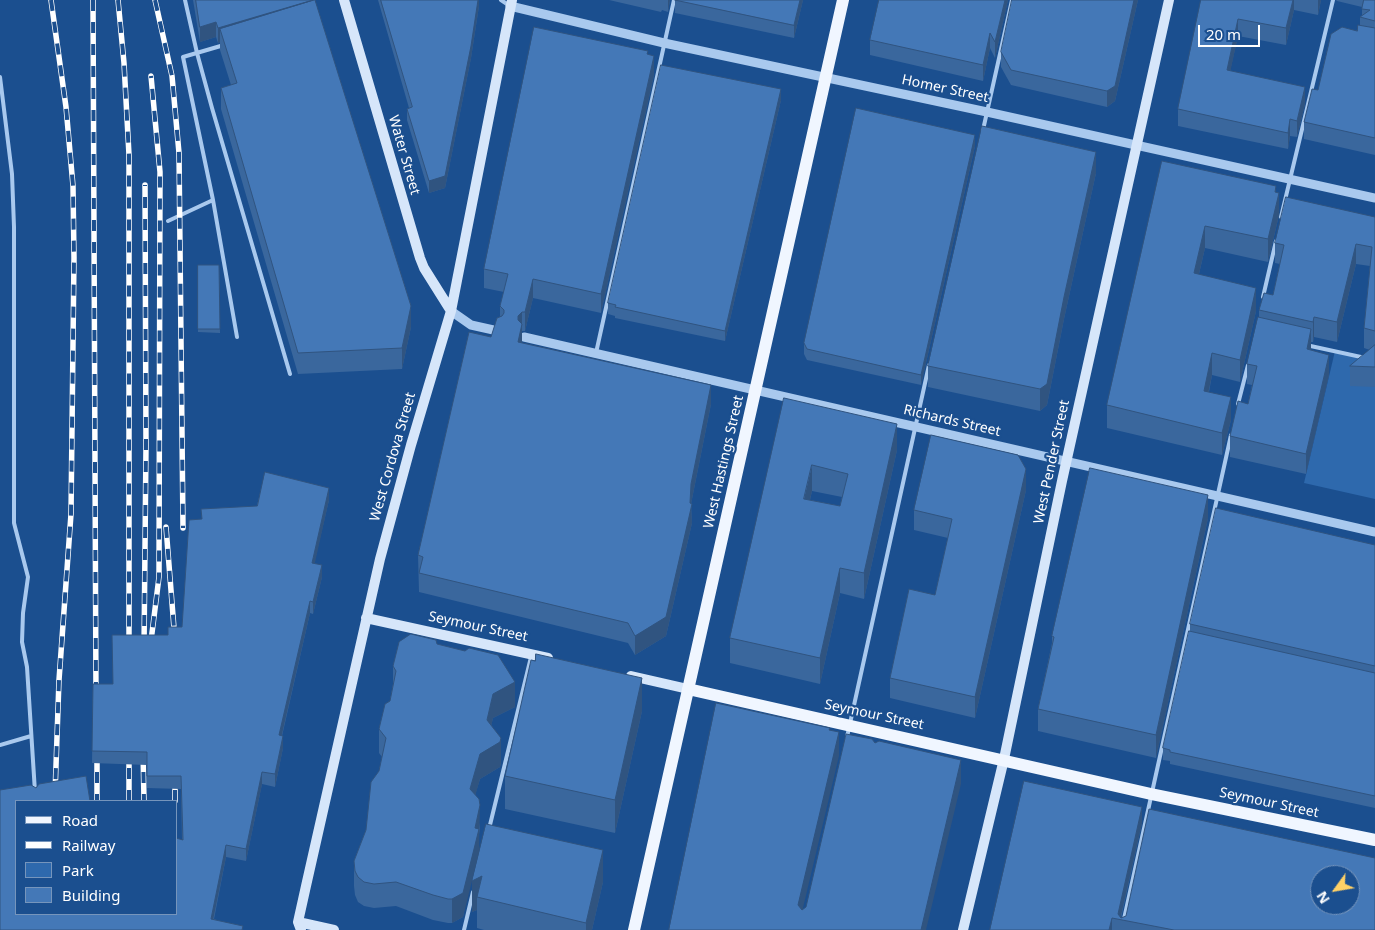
<!DOCTYPE html>
<html>
<head>
<meta charset="utf-8">
<style>
  body { margin:0 }
  #map { position:relative; width:1375px; height:930px; overflow:hidden; background:#1b4f8f; font-family:"Noto Sans",sans-serif }
  canvas { display:block }
  .legend { position:absolute; left:15px; top:800px; width:162px; height:115px; box-sizing:border-box; background:#1b4f8f; border:1px solid #7695bc; margin:0; padding:6px 9px; list-style:none; font-size:15px; color:#fff }
  .legend li { display:flex; align-items:center; gap:10px; height:25px }
  .legend b { width:25px; border:1px solid #7695bc }
  .north { position:absolute; left:1310px; top:865px; width:50px; height:50px; box-sizing:border-box; background:#1b4f8f; border:1px solid #7695bc; border-radius:50%; rotate:238deg; font-size:14px; font-weight:700; line-height:20px; text-align:center; color:#fff }
  .north::after { content:''; display:block; margin:auto; width:18px; height:22px; background:#ffd166; clip-path:polygon(50% 0,100% 100%,50% 72%,0 100%) }
  .scale { position:absolute; left:1198px; top:25px; width:62px; height:22px; box-sizing:border-box; border:2px solid #fff; border-top:0; padding-left:6px; font-size:15px; line-height:18px; white-space:nowrap; color:#fff; -webkit-text-stroke:4px #1b4f8f; paint-order:stroke }
</style>
</head>
<body>
<div id="map">
<canvas width="1375" height="930"></canvas>
<ul class="legend">
<li><b style="height:6px;background:#f0f6ff"></b>Road</li>
<li><b style="height:6px;background:#fff"></b>Railway</li>
<li><b style="height:14px;background:#2e69ad"></b>Park</li>
<li><b style="height:14px;background:#4478b7"></b>Building</li>
</ul>
<div class="north">N</div>
<div class="scale">20 m</div>
</div>
<script>
const c = document.querySelector('canvas').getContext('2d');
c.lineJoin = 'round';
function fill(path, color) {
  c.fillStyle = color;
  c.fill(path, 'evenodd');
}
function strokePath(path, color, width, dash) {
  c.strokeStyle = color;
  c.lineWidth = width;
  c.lineCap = dash ? 'butt' : 'round';
  c.setLineDash(dash || []);
  c.stroke(path);
}
function label(font, color, halo, rows, align = 'center') {
  c.font = font + ' "Noto Sans",sans-serif';
  c.lineWidth = 4.5;
  c.setLineDash([]);
  c.textBaseline = 'middle';
  c.strokeStyle = halo;
  c.fillStyle = color;
  for (const [text, x, y, turn = 0] of rows) {
    c.save();
    c.translate(x, y);
    c.rotate((+turn || 0) * Math.PI / 180);
    c.textAlign = isNaN(turn) ? turn : align;
    if (halo) c.strokeText(text, 0, 0);
    c.fillText(text, 0, 0);
    c.restore();
  }
}
fill(new Path2D(`
  M1335 351 1375 360V499L1304 483Z`), '#2e69ad');
strokePath(new Path2D(`
  M185 0 197 53 212 108 290 374
  M501 0 510 6
  M224 45 183 57 213 200 237 337
  M0 77 12 174 14 227V523L28 577 23 613 22 642 27 667 35 792
  M983 130 1012 0
  M1281 217 1333 0
  M168 221 213 200
  M1263 297 1276 241
  M1306 345 1375 360
  M596 353 674 0
  M1238 404 1248 365
  M847 737 929 365
  M0 745 31 736
  M489 829 531 657
  M1124 919 1231 435
  M464 930 473 892`), '#a9c9ee', 4);
strokePath(new Path2D(`
  M510 6 664 43 987 112 1375 198
  M451 311 471 325 498 331
  M524 337 1375 532`), '#a9c9ee', 9);
strokePath(new Path2D(`
  M344 0 420 258 424 268 451 311
  M366 618 548 658
  M631 676 688 689
  M298 922 334 930
  M301 930 298 922 306 886 380 559 411 445 451 311 512 0
  M963 930 1004 759 1062 481 1169 0`), '#d6e6fa', 10);
strokePath(new Path2D(`
  M688 689 1151 794 1375 840
  M634 930 843 0`), '#f0f6ff', 12);
const rail = new Path2D(`
  M51 0 66 107 73 186 74 258 71 514 59 680 55 794
  M93 0 96 697
  M118 0 124 63 129 155V650
  M155 0 172 76 179 153 183 528
  M166 527 175 641
  M144 648 146 446 145 185
  M150 649 159 577 160 172 151 76
  M97 750V801
  M143 750 144 801
  M129 801V750
  M175 801V776`);
strokePath(rail, '#fff', 5.5);
strokePath(rail, '#1b4f8f', 4, [11]);
fill(new Path2D(`
  M193 0H314L411 327 402 369 298 374 221 109V88L231 85 220 50V42L218 43 216 37 200 42Z
  M378 0H479V6L471 58 445 188 429 193 407 120V109L409 108Z
  M609 0H670L668 12 662 10 661 12Z
  M675 0H803L794 38 675 13Z
  M1008 0 995 58 990 48 983 81 870 55V40Z
  M1138 0 1115 101 1107 107 1011 85 1001 67V52Z
  M1201 0H1321L1318 15 1294 10 1286 45 1238 36 1230 71 1305 104 1297 137 1290 136 1288 149 1178 126V109Z
  M1336 0H1375V155L1304 139V122L1318 90 1360 25V17L1362 16V7L1337 1Z
  M648 54 654 75 601 313 533 298 525 331H522V343L711 404 691 504 692 523 666 636 635 655 628 643 419 592 418 555 491 337 500 317V306L504 292 484 288V269Z
  M781 100 725 341 615 318V316L608 314V303Z
  M975 146 921 385 807 360 804 354V343Z
  M1162 161 1276 192 1279 215 1268 262 1205 248 1199 274 1256 311 1240 382 1212 375 1209 392 1231 420 1222 455 1107 428V405Z
  M1096 173 1064 319 1047 405 1040 411 928 387V366Z
  M1375 217V387L1350 386V366L1370 350 1364 348V328L1370 266 1356 264 1337 342 1314 337 1313 342H1311V350L1329 375 1306 474 1230 457V436L1248 404 1252 385 1247 384V364L1259 317V310L1273 295 1280 264 1275 263V243Z
  M198 265H219L220 333 198 332Z
  M784 398 897 450 864 599 840 593 820 684 730 663V638ZM812 491 842 497 840 506 810 500Z
  M1026 490 975 718 890 698V678L935 595 948 538 914 530V510Z
  M329 500 314 564 322 577 313 614 310 613 282 736 283 748 275 787 262 784 246 861 226 857 214 919 243 930 16 914 182 840 181 789 147 788V765L92 763 93 684H113L182 627 201 519 257 506Z
  M1208 518 1156 758 1038 731V709L1052 643V636Z
  M1375 545V808L1170 764V761L1163 760V748L1190 631V624Z
  M437 644 515 707 493 718 491 726 501 763 500 767 480 779 475 795 480 829 463 917 452 923H448L433 920 396 906 374 908 364 906 358 902 355 895 354 886V861L366 830 382 757 379 753V729L390 701 393 684V666Z
  M642 711 615 833 505 809V776Z
  M1142 823 1121 918 1375 930H990Z
  M472 881 603 882 592 930H484L477 928V910L472 912Z`), '#3a679d');
fill(new Path2D(`
  M311 0H314V9L220 29V42L218 43V28Z
  M478 0H479V6L471 58 445 188 429 193V181Z
  M668 0H670L668 12Z
  M800 0H803L794 38V25Z
  M1005 0H1008L995 58V42Z
  M1134 0H1138L1115 101 1107 107V91Z
  M1293 0H1294V10L1286 45V28Z
  M1318 0H1321L1318 15Z
  M1238 19V36L1227 87V70Z
  M216 22V37L200 42V27Z
  M990 33V48L983 81V65Z
  M654 56V75L601 313V294Z
  M1305 87V104L1297 137V121Z
  M781 89V100L725 341V331Z
  M1290 119V136L1288 149V133Z
  M975 135V146L921 385V375Z
  M1096 152V173L1064 319 1047 405 1040 411V389L1064 297Z
  M1276 186V205L1279 193V215L1268 262V239Z
  M1205 226V248L1194 295V273Z
  M1356 244V264L1337 342V322Z
  M533 279V298L525 331V312Z
  M1256 288V311L1240 382V360Z
  M411 306V327L402 369V348Z
  M522 312V343L518 362V316Z
  M1314 317V337L1313 342V322Z
  M1311 329V349L1307 370V349Z
  M1212 353V375L1204 413V391Z
  M1329 355V375L1306 474V454Z
  M711 385V404L691 504 692 523 666 636 635 655V636L690 503 691 484Z
  M1231 397V420L1222 455V433Z
  M897 424V450L864 599V573Z
  M812 465V491L804 524V499Z
  M1026 469V490L975 718V697Z
  M329 488V500L312 576V563Z
  M1208 495V518L1156 758V735Z
  M322 565V577L313 614V602Z
  M840 568V593L820 684V658Z
  M310 601V613L279 747V735Z
  M642 678V711L615 833V800Z
  M515 682V707L493 718 487 745V720L493 694Z
  M839 732V756L798 929V905Z
  M283 736V748L275 787V774Z
  M501 738V763L500 767 480 779 470 814V789L480 754Z
  M961 760V784L926 930H921Z
  M262 772V784L246 861V849Z
  M480 805 479 853 463 917 452 923V899L475 828Z
  M1142 807V823L1120 920 1118 914Z
  M226 845V857L211 930V919Z
  M603 850V882L592 930H586V923Z
  M482 876 477 897V910L472 912V881Z
  M1112 918V930H1109Z`), '#305480');
const building = new Path2D(`
  M196 0H313L218 28 216 22 200 27Z
  M315 0 411 306 402 348 298 353 221 88 237 83 220 29Z
  M381 0H478L471 46 445 176 429 181 407 109 412 107Z
  M675 0H800L794 25Z
  M879 0H1005L995 42 990 33 983 65 870 40Z
  M1012 0H1134L1115 86 1107 91 1011 70 1001 52Z
  M1201 0H1293L1286 28 1238 19 1227 70 1305 87 1297 121 1290 119 1288 133 1178 109Z
  M1364 0H1375V21L1360 17 1370 10 1362 9Z
  M1358 25 1375 28V138L1304 122 1312 89 1318 90 1331 34 1342 27 1357 31Z
  M534 27 648 51 647 54 654 56 601 294 533 279 525 312H522L518 316V320L522 324 518 342 711 385 691 484 690 503 692 504 666 617 635 636 628 623 419 573 423 557 418 555 469 332 491 337 497 318 502 316 504 313V310L500 306 508 274 484 269Z
  M661 65 781 89 725 331 615 307 616 305 608 303Z
  M856 108 975 135 921 375 807 349 804 343Z
  M982 126 1096 152 1064 297 1047 384 1040 389 928 366Z
  M1162 161 1276 186 1275 192 1279 193 1268 239 1205 226 1194 273 1256 288 1240 360 1212 353 1204 391 1231 397 1222 433 1107 405Z
  M1286 197 1375 217V331L1364 328 1372 247 1356 244 1337 322 1314 317 1313 322 1259 310 1264 293 1273 295 1284 245 1275 243Z
  M198 265H219L220 329H198Z
  M1258 317 1311 329 1307 349 1329 355 1306 454 1230 436 1238 401 1248 404 1257 366 1247 364Z
  M1375 345V367L1350 366Z
  M784 398 897 424 864 573 840 568 820 658 730 638ZM812 465 848 474 840 506 804 499Z
  M931 435 1018 455 1026 469 975 697 890 678 909 589 935 595 952 519 914 510Z
  M1090 468 1208 495 1156 735 1038 709 1054 637 1052 636Z
  M265 472 329 488 312 563 322 565 313 602 310 601 279 735 283 736 275 774 262 772 246 849 226 845 211 919 243 926 242 930H0V790L31 785 36 788 39 784 86 776 90 801H16V914H176V838L183 840 181 776H147V752L92 751 93 684H113L112 635H168V627H182L189 520 202 519 201 509 257 506Z
  M1216 508 1375 545V666L1190 624Z
  M1189 631 1375 673V796L1170 752V750L1163 748Z
  M411 634 436 640 437 644 465 651 469 648 498 655 515 682 493 694 487 720 501 738 500 742 480 754 470 789 479 799 480 805 475 828 479 829 463 893 452 899H448L433 895 396 882 374 884 364 882 358 877 355 871 354 861 366 830 371 782 379 771 386 738 379 729 385 704 390 701 396 671 393 666 399 642Z
  M536 654 642 678 615 800 505 776 531 660 535 661Z
  M716 703 830 728 829 730 839 732 798 905 802 910 806 907 846 734 872 739 875 743 879 741 961 760 921 930H669Z
  M1024 781 1142 807 1118 914 1121 918 1126 916 1149 809 1375 858V930H1174L1112 918 1109 930H990ZM1320 875H1350V905H1320Z
  M486 824 603 850 586 923 477 897 482 876 472 881Z`);
fill(building, '#4478b7');
strokePath(building, '#305480', 1);
label('14px', '#fff', '#1b4f8f', [
  ["Homer Street",945,89,12],
  ["Water Street",404,155,74],
  ["Richards Street",952,421,13],
  ["West Cordova Street",393,457,-74],
  ["West Hastings Street",724,462,-77],
  ["West Pender Street",1052,462,-78],
  ["Seymour Street",478,627,12],
  ["Seymour Street",874,715,12],
  ["Seymour Street",1269,803,12]
]);
</script>
</body>
</html>
